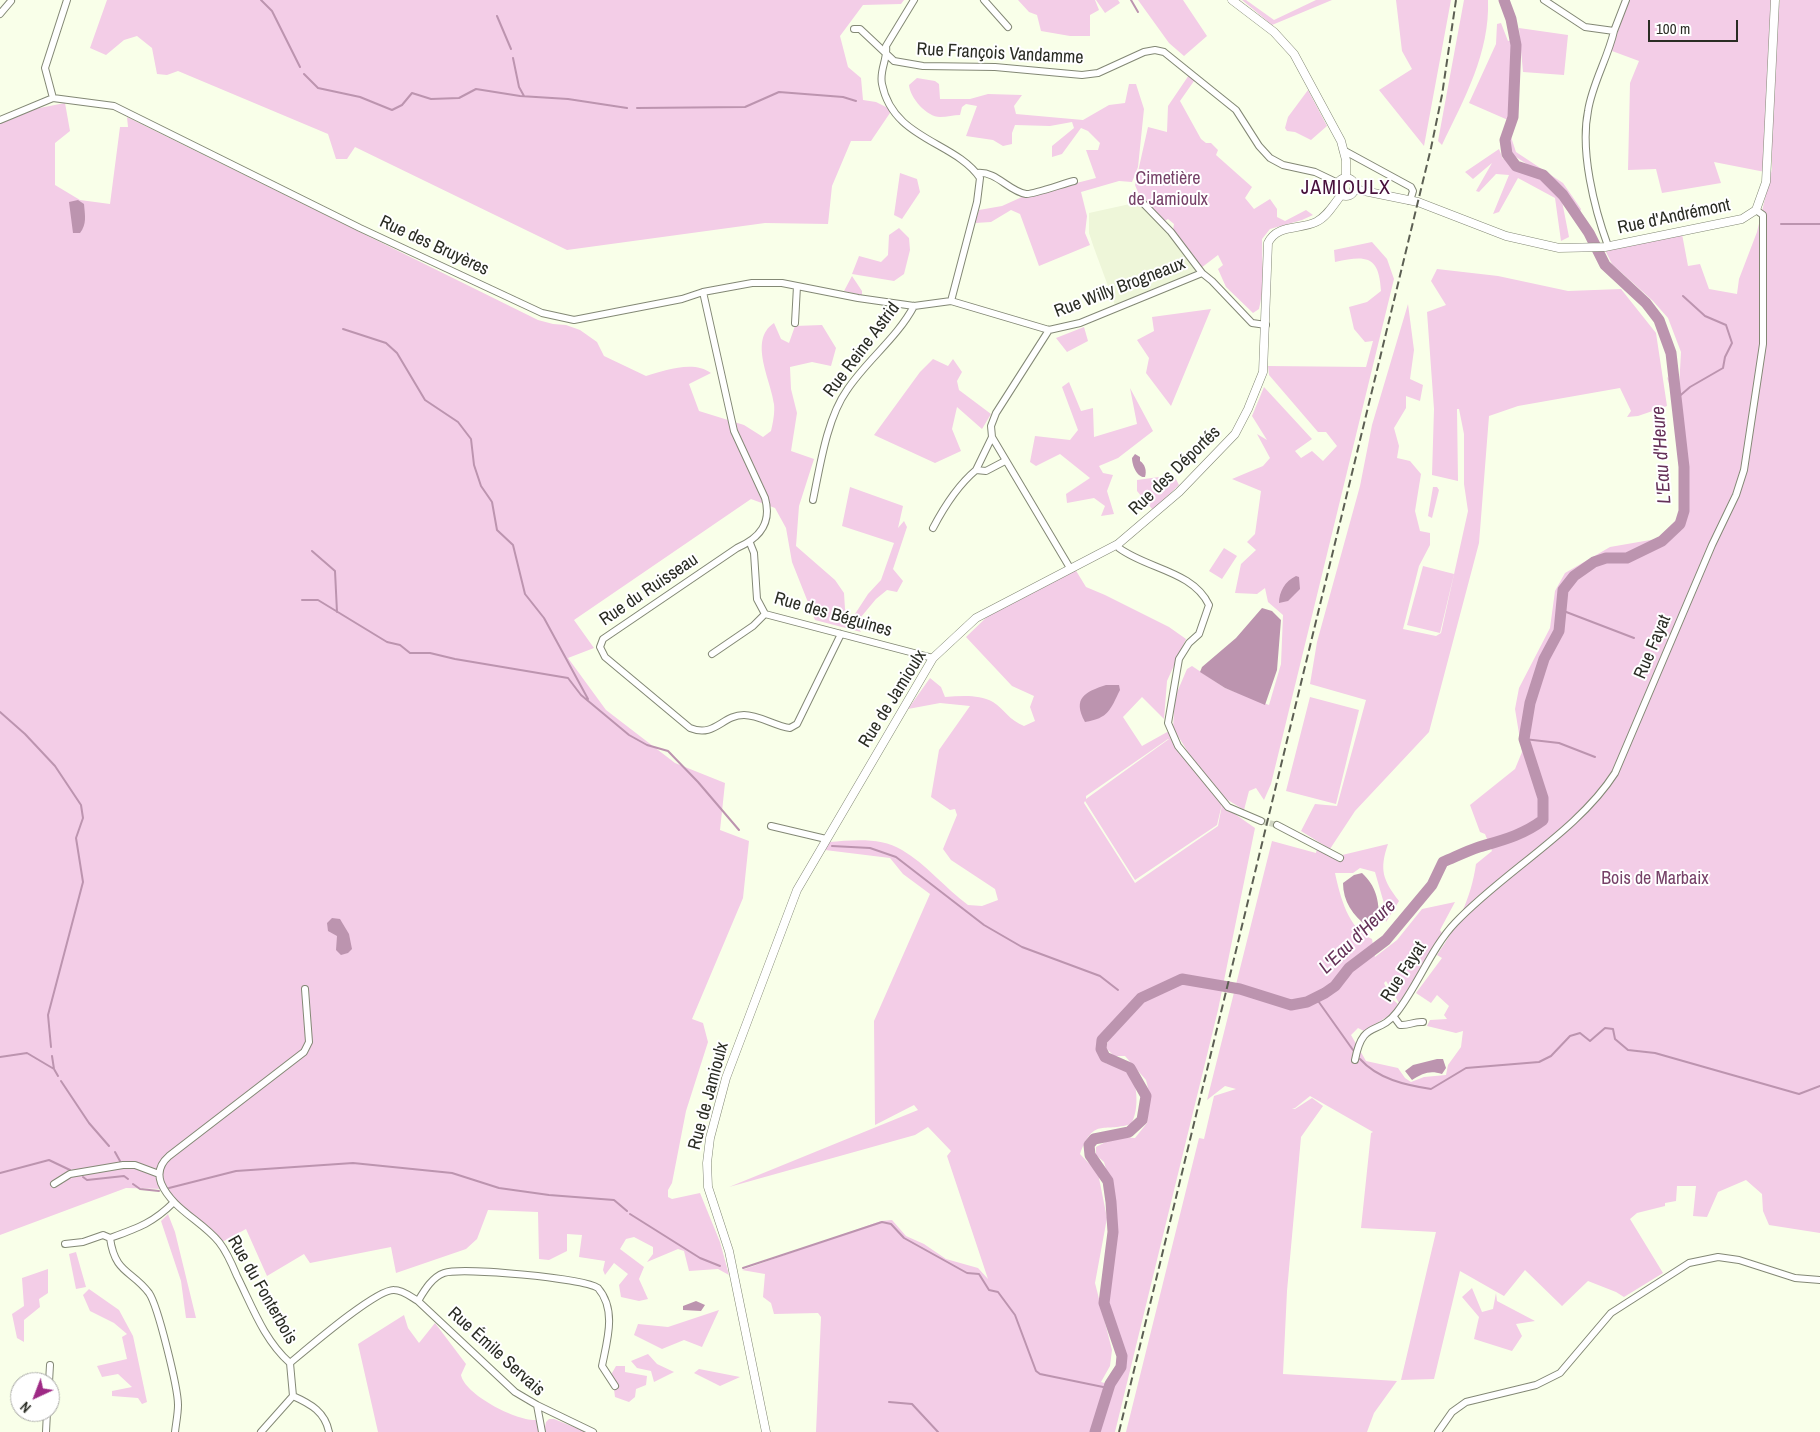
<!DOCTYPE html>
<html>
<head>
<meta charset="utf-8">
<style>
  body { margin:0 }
  #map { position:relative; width:1820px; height:1432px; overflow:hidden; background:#f9ffe9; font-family:"Archivo Narrow",sans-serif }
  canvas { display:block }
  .north { position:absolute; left:10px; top:1372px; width:50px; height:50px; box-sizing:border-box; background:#fff; border:1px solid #aaaba7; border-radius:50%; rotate:223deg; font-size:14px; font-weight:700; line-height:20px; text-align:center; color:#2a2c24 }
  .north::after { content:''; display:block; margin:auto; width:18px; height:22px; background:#9e2a85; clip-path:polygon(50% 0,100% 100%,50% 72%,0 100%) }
  .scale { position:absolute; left:1648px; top:20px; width:90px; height:22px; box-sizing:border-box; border:2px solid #2a2c24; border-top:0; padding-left:6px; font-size:15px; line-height:18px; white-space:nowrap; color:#2a2c24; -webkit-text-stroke:4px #fff; paint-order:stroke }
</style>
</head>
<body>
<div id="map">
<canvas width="1820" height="1432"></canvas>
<div class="north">N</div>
<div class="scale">100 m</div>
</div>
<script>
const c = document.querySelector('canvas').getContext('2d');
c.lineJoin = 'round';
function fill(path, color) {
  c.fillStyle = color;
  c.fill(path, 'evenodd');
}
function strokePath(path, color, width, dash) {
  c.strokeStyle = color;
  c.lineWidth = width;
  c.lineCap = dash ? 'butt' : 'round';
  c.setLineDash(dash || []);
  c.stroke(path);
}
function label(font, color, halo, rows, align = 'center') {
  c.font = font + ' "Archivo Narrow",sans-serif';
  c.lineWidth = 4;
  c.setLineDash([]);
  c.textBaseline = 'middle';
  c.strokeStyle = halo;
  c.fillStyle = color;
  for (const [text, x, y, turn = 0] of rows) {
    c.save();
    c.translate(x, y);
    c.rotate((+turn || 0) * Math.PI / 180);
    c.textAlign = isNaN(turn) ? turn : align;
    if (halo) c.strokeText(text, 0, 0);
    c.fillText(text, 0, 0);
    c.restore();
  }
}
fill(new Path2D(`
  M1139 202 1161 225 1198 272 1115 305 1094 248 1089 233V213Z`), '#eef6d9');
fill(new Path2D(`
  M107 0H904L901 4 863 5 840 36 848 67 861 78 863 100 876 102 892 110 871 141H851L832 186 828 224 765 223 567 250 355 147 347 159H336L328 134 178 71 167 75 157 74 152 48 137 36 124 40 106 55 90 48Z
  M1018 0H1095L1099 10 1090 15V36H1070L1041 31 1037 15 1029 12Z
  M1096 0H1118L1120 3 1105 13Z
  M1138 0H1183L1207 36 1184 56 1169 43Z
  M1242 0H1246L1274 20 1316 0H1332L1272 25Z
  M1396 0H1451L1424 146 1379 90 1412 69 1402 51Z
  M1464 0H1488C1490 53 1464 99 1442 145L1438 141Z
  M1627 0H1773V4L1779 7 1780 0H1820V1233L1769 1225 1763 1211 1762 1194 1746 1180 1718 1192 1707 1217 1693 1216 1696 1186H1677L1676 1201 1665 1203V1206L1637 1213 1630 1219 1663 1273 1624 1297 1616 1292 1588 1281 1562 1306 1525 1270 1504 1296 1460 1271 1434 1379 1401 1380 1436 1232 1361 1228 1371 1133 1373 1132 1310 1096 1295 1108H1292L1295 1109 1312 1098 1323 1106 1301 1137 1287 1291 1283 1374 1397 1381 1374 1413 1367 1432H1126L1199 1138 1204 1139 1214 1096 1236 1089 1225 1086 1207 1100 1272 841 1316 853 1317 848 1338 856 1388 844C1379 870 1383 880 1399 901L1386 922 1385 907 1375 872 1360 868 1353 873H1335C1340 896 1348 929 1372 939L1375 957 1397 940 1422 909 1455 902 1440 930 1444 936 1399 1003 1386 981 1384 983 1391 998 1398 1004 1390 1015 1364 1031 1358 1028 1351 1035 1366 1061 1398 1068 1405 1078 1411 1082 1424 1077 1446 1075 1448 1065 1461 1047 1463 1031 1456 1033 1427 1026 1430 1020 1447 1019 1444 1015 1449 1006 1437 995 1431 1003 1416 993 1442 958 1437 955C1457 926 1471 899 1476 864L1492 851 1485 834 1480 832 1470 805 1515 769 1522 752 1515 709 1519 688 1550 628 1555 591 1565 573 1610 547 1656 539 1667 531 1676 520 1688 497 1686 447 1667 377 1679 388 1681 352 1668 318 1653 301 1612 264 1605 250 1682 234 1688 266 1700 264 1709 289 1737 294 1739 279 1757 232 1772 169V114L1765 172 1714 162 1721 183 1662 193 1656 169 1628 170 1630 83 1639 61 1612 51 1618 20Z
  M1501 23 1508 41 1512 40V96L1508 120 1469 103 1496 44 1497 24Z
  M1519 28 1568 35 1564 75 1523 72Z
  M1189 75 1194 81 1180 101 1201 139 1206 143H1211L1218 150 1216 155 1252 187 1245 198 1254 209 1270 199 1277 209V217L1285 221 1306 210 1313 215 1302 220 1270 229 1262 239 1263 289 1259 309 1253 313 1226 287 1218 269 1223 265 1218 255 1201 268 1173 230 1174 224 1168 219 1163 222 1140 197 1135 185 1148 127 1167 132 1168 106Z
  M917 78 935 81 939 84 940 99H970L988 94 1022 95 1014 106 1016 114 1083 120 1109 105 1125 103 1129 84H1136L1144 109 1138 167 1132 182 1119 181 1081 192 1087 216 1085 233 1090 245 1039 266 1020 214 1011 210 991 222 975 223 979 210 1002 206 1022 197 1096 178 1086 150H1098L1100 143 1088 131 1081 128 1062 154 1052 157V146L1074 128 1072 122 1050 126 1015 125 1012 133V144L1003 146 993 140 966 136 977 106 966 104 962 107 960 115C954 115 947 117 940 117 927 117 910 98 909 85Z
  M1308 90 1327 126 1311 140 1295 132 1287 131 1285 128 1288 117Z
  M65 103 70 131 55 143V185L80 200 110 204 120 127H128L127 117 538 320 553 324 566 325 580 330 597 342 604 356 646 376C665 370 694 360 711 373L689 384 699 411 744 425 763 437 771 431C773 423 775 412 774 404 771 380 748 340 774 323L781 339 789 343 795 326 822 325 836 348 831 366 812 362 790 367 791 389 797 413 791 451 814 459 799 506 796 546 835 580 844 593 845 609 861 632 815 620 792 562 786 528 775 508 751 499 574 620 594 648 568 658 606 710 675 763 725 783 720 830 749 841 743 898 692 1019 703 1023 708 1042 686 1111 672 1183 668 1190V1197L672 1199 700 1193 720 1242 729 1275 718 1269 689 1271 684 1251 678 1249 647 1262 653 1254V1247L634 1237 626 1239 620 1249 644 1267 639 1279 648 1299 639 1301 621 1297 619 1285 628 1274 614 1263 605 1275 603 1270 605 1261 579 1257 582 1235 567 1234V1251L549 1260 539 1259 538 1212 488 1210 477 1239 466 1249 396 1273 391 1247 310 1263 304 1254 267 1276 246 1229 222 1242 192 1216 165 1189 126 1188 0 1235V121L24 111Z
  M1511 137 1516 152 1563 183 1581 209 1580 212 1557 184 1513 155 1507 138Z
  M1499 149 1503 159 1508 153 1525 171 1543 179 1561 196 1569 237 1561 241 1555 198 1518 178 1499 212 1493 214 1509 175 1496 174 1479 192 1476 191 1492 163 1473 179 1465 172Z
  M900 173 917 179 920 192 902 219 894 215Z
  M899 228 909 238 910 250 904 274 894 281 852 274 859 256 881 262 888 255 889 235Z
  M1372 242 1387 259 1394 279 1271 784 1264 800 1256 788 1249 791 1244 810 1223 797 1191 757 1173 728 1175 697 1187 669 1192 666 1225 688 1269 705 1281 664 1283 615 1268 602 1265 588 1257 594 1235 593 1241 564 1256 550 1247 542 1255 534 1261 491 1232 479 1263 466 1270 458 1257 434 1267 440 1252 416 1264 387 1312 439 1295 451 1301 458 1312 451 1323 461 1337 446 1326 432H1318L1269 375 1268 366 1366 367 1373 341 1365 342 1354 329 1349 307 1367 302 1381 291C1379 256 1367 255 1335 262L1334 250Z
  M1437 269 1498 276 1568 291 1621 289 1656 333 1667 406 1638 416 1627 417 1631 411 1620 388 1518 406 1489 416 1479 543 1429 732 1355 811 1330 849 1301 831 1315 804 1337 806 1366 700 1310 684 1317 642 1360 486 1372 425 1408 304 1414 350 1410 379 1423 385 1420 401 1406 396V408L1394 428 1399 446 1397 458 1410 461 1421 474 1415 511 1420 531 1430 533V545L1419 566 1403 629 1436 636 1441 633 1468 511 1464 484V434L1459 409H1457L1458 481 1432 475 1434 409 1427 312 1446 305 1431 281Z
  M852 276 862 291V295L844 291Z
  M1211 309 1171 406 1146 373 1149 358 1137 340 1154 331 1152 317Z
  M1084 327 1088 341 1067 352 1056 338Z
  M933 359 948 366 953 359 962 372 957 381 959 390 991 414 982 429 957 407 952 429 961 451 935 463 874 435 920 372Z
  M1069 382 1081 411 1093 408 1094 437 1137 424 1130 388 1153 431 1118 458 1099 466 1103 473 1113 475 1107 491 1114 514 1101 516 1105 506 1094 498 1067 503 1066 494 1090 478 1060 454 1036 466 1030 462 1035 436 1070 440 1078 430 1062 387Z
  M1174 475 1179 485 1153 510 1137 491V480Z
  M850 487 903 506 898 528 904 521 907 527 893 569 903 581 897 592 887 590 876 599 861 617 855 614 868 594 881 580 894 543 842 526Z
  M1433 487H1437L1439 490 1432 518 1428 516Z
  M1224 548 1237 556 1222 579 1209 571Z
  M1423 566 1454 574 1440 633 1407 625Z
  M1075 569 1086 587 1105 595 1169 627 1186 639 1167 681 1164 719 1142 697 1123 717 1142 746 1169 731 1170 738 1222 804 1217 825 1135 880 1085 801 1084 803 1135 883 1218 826 1222 805 1255 828 1218 1010 1115 1432H816L821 1317 818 1313 774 1314 771 1303 763 1297 765 1274 742 1270 881 1221 892 1220 906 1236 924 1244 946 1259 978 1268 988 1279 947 1156 951 1151 928 1127 915 1135 729 1187 918 1110 914 1105 875 1125 874 1021 930 894 903 874 890 858 825 850 829 842C853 840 881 837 902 850 926 864 945 888 968 905L982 906 998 900 995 889 951 860 943 849 957 815 955 809 950 810 931 797 939 750 970 706 940 703 908 709 930 678 941 687 945 697C961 696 978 694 993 702 1005 710 1009 720 1024 726L1035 721 1030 707 1034 696 1012 686 966 637 991 613ZM1168 739H1169L1086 799V796ZM1113 1022 1106 1048 1114 1056H1125L1146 1080 1150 1096 1147 1123 1135 1138 1115 1137 1096 1147V1155L1104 1162 1109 1179 1116 1230 1106 1302 1125 1355 1123 1367 1114 1386 1101 1382 1110 1366 1112 1350 1095 1283 1107 1218 1098 1173 1080 1154C1094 1117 1102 1133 1131 1124 1138 1113 1138 1091 1133 1080 1131 1074 1124 1069 1119 1065L1107 1064C1089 1047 1098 1036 1113 1022Z
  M1310 697 1359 710 1336 804 1286 791Z
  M168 1214 175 1232 196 1318H186L181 1281 161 1221Z
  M76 1252 86 1287 76 1289 69 1254Z
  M48 1269V1293L39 1299 40 1307 24 1320V1342L17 1338 12 1314 24 1306 22 1278Z
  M1472 1288 1482 1312 1493 1309 1496 1293 1497 1301 1535 1321 1516 1324 1522 1336 1512 1351 1474 1339 1479 1317 1462 1297Z
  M89 1289 119 1310 133 1336 147 1402 142 1404 138 1398 112 1396V1391L132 1387 118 1374 102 1377 97 1366 127 1359 122 1337 127 1334 114 1323 90 1311 83 1295Z
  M719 1310 702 1347 684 1340 662 1349 634 1335 638 1324 668 1327Z
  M404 1315 408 1328 419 1343 435 1323 466 1364 461 1375C465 1395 518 1422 537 1420L539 1432H378L358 1344Z
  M648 1354 657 1364 674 1372 654 1382 651 1371 637 1368 631 1361Z
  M616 1366H625V1372L647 1376 646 1385 636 1389 635 1397 629 1402 615 1397 612 1373Z
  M699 1369 740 1377 720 1386 694 1373Z
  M549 1419H554L586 1432H544L546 1422Z`), '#f3cde7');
fill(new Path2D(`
  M78 200 84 204C85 216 87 224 80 233H73L69 202Z
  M1135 454 1140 457V461C1145 464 1147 471 1145 477 1137 478 1132 465 1132 458Z
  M1296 576 1299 577 1300 589 1288 601 1279 603C1279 592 1285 581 1296 576Z
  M1262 608 1272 611 1281 620 1277 670 1265 705 1225 688 1200 672 1202 667 1236 638Z
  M1106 685H1119L1120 690C1110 710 1109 718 1085 722 1072 698 1085 692 1106 685Z
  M1362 873C1376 886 1379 900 1379 919L1367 926C1353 916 1343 901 1343 883L1354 875Z
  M332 918 340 919 349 934 352 949 348 953 341 955 336 950 337 936 328 931 327 923Z
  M1437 1059H1443L1446 1068 1442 1074C1430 1070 1423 1073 1412 1080L1405 1071 1413 1065Z
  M696 1301 705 1305 701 1311 683 1310V1306Z`), '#bc94af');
strokePath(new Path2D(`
  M261 0 272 11 300 67
  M1131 0 1138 12
  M497 16 511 49
  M513 58 519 87 524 96
  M304 74 318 88 360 97 392 110 402 105 412 93 431 99 459 98 476 89 520 96 568 99 627 108
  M637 108 745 107 779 92 843 97 856 101
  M1781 224H1820
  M343 329 386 343 397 353 425 400 458 422 471 439 474 465 481 486 492 502 497 530 513 545 525 594 544 618 588 699
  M1675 400 1690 387 1723 368 1725 357 1732 343 1726 325 1705 316 1683 296
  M312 551 335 571 337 612
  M302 600H318L387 642 400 645 410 653H430L455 659 568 678 581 695 629 735 647 745 668 751 698 782 739 830
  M1561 610 1634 638
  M0 712 25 734 55 766 81 805 83 818 76 838 83 882 48 1015 51 1047
  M1524 739 1559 743 1595 757
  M832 846 870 848 896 857 984 925 1022 947 1100 976 1118 990
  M1316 998 1353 1050
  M52 1056 54 1069 58 1076
  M0 1057 27 1053 54 1069
  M1360 1059C1378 1079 1405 1085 1431 1089L1466 1068 1539 1062 1551 1056 1570 1036 1580 1033 1590 1041 1605 1028 1613 1029 1615 1039 1628 1050 1655 1053 1799 1094 1820 1086
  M61 1081 89 1123 109 1146
  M115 1152 120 1161
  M0 1173 49 1160 70 1170
  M83 1177 87 1180 124 1176 128 1179
  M133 1184 140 1189 159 1191
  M169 1188 236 1171 353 1163 452 1173 499 1188 549 1195 614 1200 627 1211
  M630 1214 700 1258 720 1266
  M743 1268 882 1222 891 1224 904 1238 967 1273 979 1274 989 1290 998 1292 1015 1315 1036 1371 1040 1374 1108 1388
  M889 1402 912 1404 938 1432`), '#bc94af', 2);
strokePath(new Path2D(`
  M1095 1432 1110 1384 1121 1367 1122 1356 1104 1303 1113 1232 1111 1202 1108 1181 1090 1155 1089 1145 1094 1139 1129 1132 1142 1120 1146 1096 1130 1068 1105 1057 1101 1049 1102 1040 1141 998 1182 979 1240 989 1291 1005 1307 1002 1325 993 1335 986 1349 968 1386 940 1432 885 1443 862C1455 857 1467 851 1479 847 1503 840 1523 835 1543 820V798L1524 739 1530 703 1544 659 1559 631 1563 590 1574 576 1594 562 1606 558H1627L1662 541 1680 524 1684 511V467L1671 353 1659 320 1646 303 1605 265 1589 233 1563 195 1543 175 1516 166 1507 154 1505 140 1513 117 1516 45 1511 19 1504 0`), '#bc94af', 11);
strokePath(new Path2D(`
  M1261 821 1277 825`), '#d0d5c2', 6, [6, 3]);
const minor = new Path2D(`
  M914 0 886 46C888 59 879 70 882 84 893 140 955 141 980 178L977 202 951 301
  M984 0 1008 27
  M1544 0 1585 27 1614 31C1608 58 1592 84 1588 111 1580 151 1594 208 1608 246
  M0 14 11 1
  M854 29H860L894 61 923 66 995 67 1082 75 1098 73 1144 52 1155 50 1164 52 1236 110 1259 146 1270 158 1283 165 1315 172 1338 183
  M1614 31 1626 0
  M53 98 45 68 67 0
  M0 120 53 98 114 106 360 228 542 313 574 320 682 299 703 292 752 283H782L858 298 914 306 951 301 1049 330 1080 323 1202 273 1212 281 1252 323 1266 325
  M1343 150 1411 187 1413 191 1410 201
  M977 173C997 171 1008 191 1026 194 1032 195 1065 183 1074 181
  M1139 199 1171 232 1202 273
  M703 292 734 431 765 498C772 523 760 538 737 548L603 639 600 647 605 657 690 728C715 738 722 715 744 715 759 715 775 726 790 728L797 724 841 634
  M795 323 797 286
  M1049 330 996 413 991 426 992 437 1070 568
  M976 470 992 437
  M813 500C820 466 827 418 847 390 867 360 897 338 914 306
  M933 528C944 507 957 486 976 470L986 471 1005 461
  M750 543 754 553 757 599 765 614 933 658
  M1118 544 1119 548C1147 569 1193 571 1209 605L1199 634 1189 643 1179 659 1168 723 1178 746 1228 807 1261 821
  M712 654 753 626 765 614
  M1277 825 1340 858
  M771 826 826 839
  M305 989 309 1042 304 1052 169 1156C161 1163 157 1172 161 1183 172 1209 202 1221 219 1242 227 1252 232 1264 237 1276 252 1306 264 1340 290 1363 307 1349 376 1289 394 1290 403 1290 411 1297 418 1301 424 1291 432 1277 444 1273 462 1267 583 1278 598 1288 617 1310 607 1341 602 1366L615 1386
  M1394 1017 1400 1025C1409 1026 1414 1021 1423 1022
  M1355 1060C1363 1018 1378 1037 1397 1012 1418 985 1432 947 1455 923 1503 872 1578 831 1615 773L1712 545 1736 495 1744 470 1763 344V215L1756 210
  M54 1184 70 1174 123 1165H135L159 1174
  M110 1238C115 1274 132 1270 149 1293 158 1306 178 1388 178 1405 178 1414 176 1423 175 1432
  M65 1244 83 1242 103 1235 110 1238C138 1228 153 1223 174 1202
  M418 1301 515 1392 537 1405 542 1432
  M49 1382 50 1365
  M293 1396C311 1404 325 1412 329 1432
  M537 1405 593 1432
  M46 1432 47 1412
  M261 1432 293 1396 290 1363
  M1438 1432 1452 1412 1466 1402 1536 1385 1560 1373 1611 1313 1689 1263 1718 1257 1739 1260 1795 1278 1820 1280`);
const tertiary = new Path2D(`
  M1232 0 1274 32 1294 54 1341 141 1346 160V178
  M1337 187a9 9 0 1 1 18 0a9 9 0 1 1-18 0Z
  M1354 189 1418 202 1506 236 1559 248 1605 247 1742 219 1756 210 1766 182 1775 0
  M766 1432 729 1251 708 1187 707 1163 710 1138 726 1078 797 890 933 658 976 618 1118 544 1179 492 1235 434 1248 409 1263 372 1268 243C1277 224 1299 230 1316 222 1327 217 1334 204 1342 194`);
strokePath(minor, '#838875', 8);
strokePath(tertiary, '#838875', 9);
strokePath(minor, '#fff', 6);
strokePath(tertiary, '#fff', 8);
strokePath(new Path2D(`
  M1119 1432 1431 148 1442 95 1456 0`), '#5c5f53', 2, [8, 4]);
label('18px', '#2a2c24', '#fff', [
  ["Rue François Vandamme",1000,54,3],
  ["Rue d'Andrémont",1674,217,-12],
  ["Rue des Bruyères",434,246,25],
  ["Rue Willy Brogneaux",1120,288,-21],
  ["Rue Reine Astrid",862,350,-53],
  ["Rue des Déportés",1175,471,-44],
  ["Rue du Ruisseau",649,590,-34],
  ["Rue des Béguines",833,615,16],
  ["Rue Fayat",1653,647,-67],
  ["Rue de Jamioulx",893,699,-58],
  ["Rue Fayat",1404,972,-57],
  ["Rue de Jamioulx",709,1096,-75],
  ["Rue du Fonterbois",262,1290,60],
  ["Rue Émile Servais",496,1352,42]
]);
label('18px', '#764168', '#fff', [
  ["Cimetière",1168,179],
  ["de Jamioulx",1168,200],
  ["Bois de Marbaix",1655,879]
]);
label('italic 19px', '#643057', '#fff', [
  ["L'Eau d'Heure",1662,455,-94],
  ["L'Eau d'Heure",1358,937,-44]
]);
c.letterSpacing = '1px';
label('20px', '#47103b', '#fff', [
  ["JAMIOULX",1346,189]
]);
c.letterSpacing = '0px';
</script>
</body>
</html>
